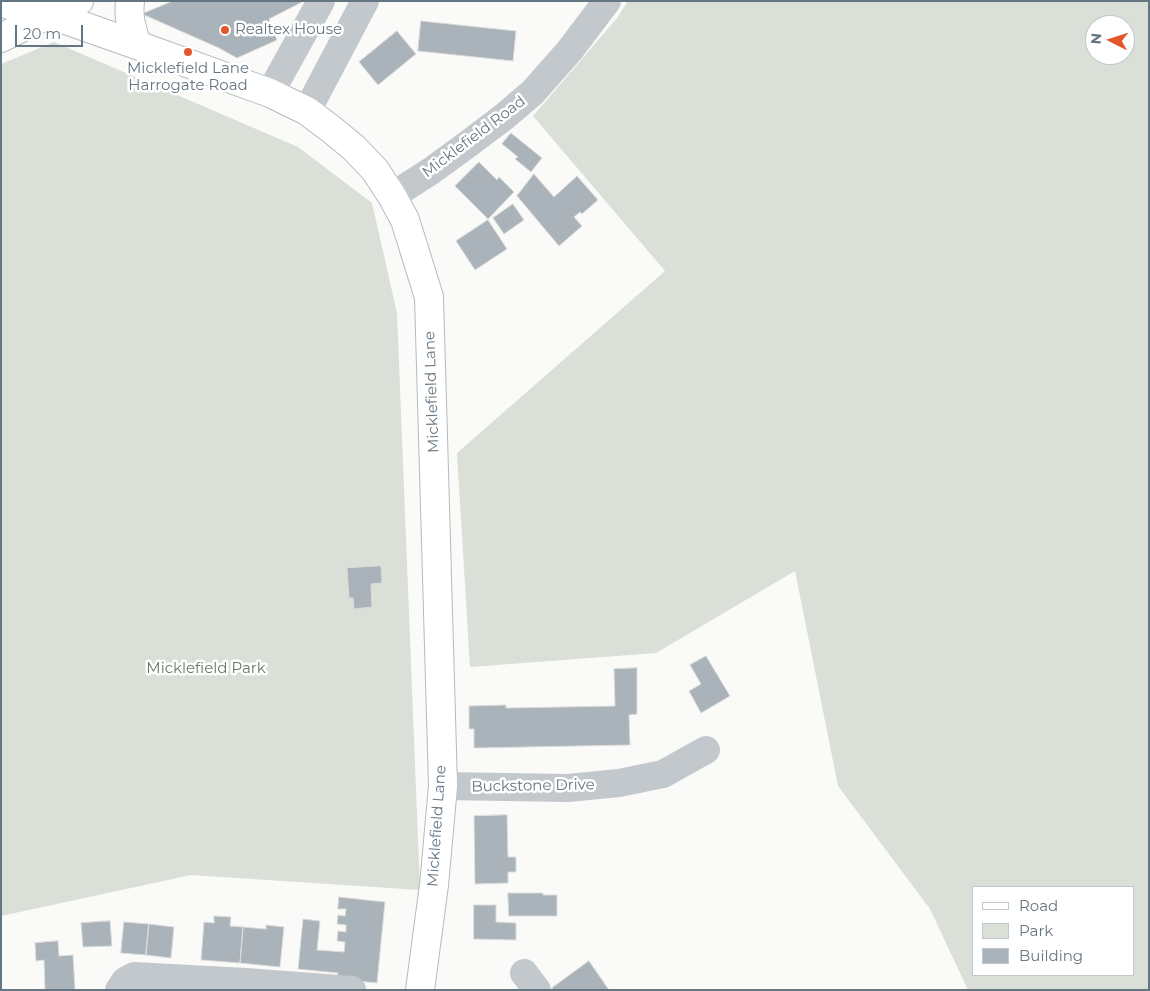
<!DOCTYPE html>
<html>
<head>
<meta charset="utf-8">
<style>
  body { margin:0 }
  #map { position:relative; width:1150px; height:991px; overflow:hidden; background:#fafaf8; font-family:Montserrat,sans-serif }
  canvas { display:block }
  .frame { position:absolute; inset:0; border:2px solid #657683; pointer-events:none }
  .legend { position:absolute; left:972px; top:886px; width:162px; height:90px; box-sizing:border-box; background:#fff; border:1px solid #c1c8cd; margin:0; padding:6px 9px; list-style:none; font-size:15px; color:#657683 }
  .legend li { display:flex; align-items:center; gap:10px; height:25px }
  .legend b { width:25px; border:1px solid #c1c8cd }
  .north { position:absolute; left:1085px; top:15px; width:50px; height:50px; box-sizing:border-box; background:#fff; border:1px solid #c1c8cd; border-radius:50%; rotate:275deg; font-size:14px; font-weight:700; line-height:20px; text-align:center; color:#657683 }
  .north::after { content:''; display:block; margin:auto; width:18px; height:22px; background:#e4572e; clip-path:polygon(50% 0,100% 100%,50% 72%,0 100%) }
  .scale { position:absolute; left:15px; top:25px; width:68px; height:22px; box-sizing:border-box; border:2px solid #657683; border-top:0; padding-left:6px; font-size:15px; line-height:18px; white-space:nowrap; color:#657683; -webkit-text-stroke:4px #fff; paint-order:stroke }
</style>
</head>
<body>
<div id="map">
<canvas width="1150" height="991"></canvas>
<div class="frame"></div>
<ul class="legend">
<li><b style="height:6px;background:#fff"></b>Road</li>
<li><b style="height:14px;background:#dadfd7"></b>Park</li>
<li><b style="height:14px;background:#aab3b9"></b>Building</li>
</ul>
<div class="north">N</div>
<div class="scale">20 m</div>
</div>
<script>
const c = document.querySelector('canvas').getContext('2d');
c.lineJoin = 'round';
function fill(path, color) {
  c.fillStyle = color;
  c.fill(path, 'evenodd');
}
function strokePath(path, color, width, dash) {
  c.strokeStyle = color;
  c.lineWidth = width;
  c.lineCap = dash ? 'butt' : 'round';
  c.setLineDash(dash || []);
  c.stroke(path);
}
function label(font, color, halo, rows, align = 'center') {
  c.font = font + ' Montserrat,sans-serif';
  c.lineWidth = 5;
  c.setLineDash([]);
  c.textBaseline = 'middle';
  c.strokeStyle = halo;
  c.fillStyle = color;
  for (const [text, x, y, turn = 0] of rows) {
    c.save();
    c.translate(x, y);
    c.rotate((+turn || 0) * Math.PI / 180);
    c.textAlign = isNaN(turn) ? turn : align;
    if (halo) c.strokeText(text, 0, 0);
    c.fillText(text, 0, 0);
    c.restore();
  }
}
fill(new Path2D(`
  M628 1H1149V990H968L930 909 838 786 795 571 656 653 470 667 457 453 665 271 533 116 617 18ZM1095 25H1125V55H1095ZM974 887H1134V975H974Z
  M54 42 298 147 372 203 397 313 420 890 191 875 1 916V64Z`), '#dadfd7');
const building = new Path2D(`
  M173 1H304L269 19 277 40 237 58 219 48 142 14Z
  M421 21 516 31 513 61 418 51Z
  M397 31 416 54 378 85 359 62Z
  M511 133 542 158 531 172 515 159 518 157 502 144Z
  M479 162 497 180 499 177 514 192 488 219 455 186Z
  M534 174 554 197 577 176 598 200 582 214 580 212 574 217 582 226 559 246 517 196Z
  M513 204 524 220 504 234 493 218Z
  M488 220 507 249 475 270 456 241Z
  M381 566 382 583 371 584 372 607 354 609 353 598H349L347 568Z
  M706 656 730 696 701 713 689 691 701 684 690 665Z
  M637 668V714L629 715 630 745 474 748V729H469V706L506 705V708L615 706 614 669Z
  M507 815 508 857H516V872H508V883L475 884 474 816Z
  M508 893H543V895H557V916H509Z
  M339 897 385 902 377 983 337 979 338 973 298 969 303 919 320 921 317 950 344 952 345 942 337 941 338 931 346 932V925L337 924 338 915 345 916 346 909H338Z
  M474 905H496V922L516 923V940L474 939Z
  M214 916 231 917 230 926 243 927 240 963 201 960 204 922 214 923Z
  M110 921 112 946 83 947 81 923Z
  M124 922 149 924 146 955 121 953Z
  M149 924 174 927 171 958 146 955Z
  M266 925 284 927 280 967 240 963 243 927 266 929Z
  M58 941 59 956 73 955 75 990H45L44 960 36 961 35 943Z
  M589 961 609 990H553L552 988Z`);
fill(building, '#aab3b9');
strokePath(building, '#dcdcda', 1);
const major = new Path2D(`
  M130 1C128 19 132 29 137 45
  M1 3 49 14 137 45 270 93 307 111 331 129 354 148 375 170 392 196 405 220 429 297 443 786 434 885 420 990
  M1 38 49 14 79 1`);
strokePath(major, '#b5babe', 30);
strokePath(new Path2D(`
  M270 93 321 1
  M307 111 365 1
  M392 196 431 171 468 144 505 116 533 92 570 50 607 1
  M443 786 568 788 619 783 663 774 706 750
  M524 973 537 990
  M119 990 125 981 134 976 246 982 352 990`), '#c3c8cc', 28);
strokePath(major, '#fff', 28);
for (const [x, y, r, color] of [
  [225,30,5,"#e4572e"],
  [188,52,5,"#e4572e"]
]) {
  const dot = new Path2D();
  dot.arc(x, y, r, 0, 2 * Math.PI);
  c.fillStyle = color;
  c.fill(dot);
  strokePath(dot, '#fff', 2);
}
label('15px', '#657683', '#fff', [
  ["Realtex House",235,30],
  ["Micklefield Lane",188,69,"center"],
  ["Harrogate Road",188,86,"center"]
], 'left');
label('15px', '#657683', '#fff', [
  ["Micklefield Road",474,137,-37],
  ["Micklefield Lane",432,392,-92],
  ["Buckstone Drive",533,786,-1],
  ["Micklefield Lane",437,826,-86]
]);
label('15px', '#687a64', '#fff', [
  ["Micklefield Park",206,669]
]);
</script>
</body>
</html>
